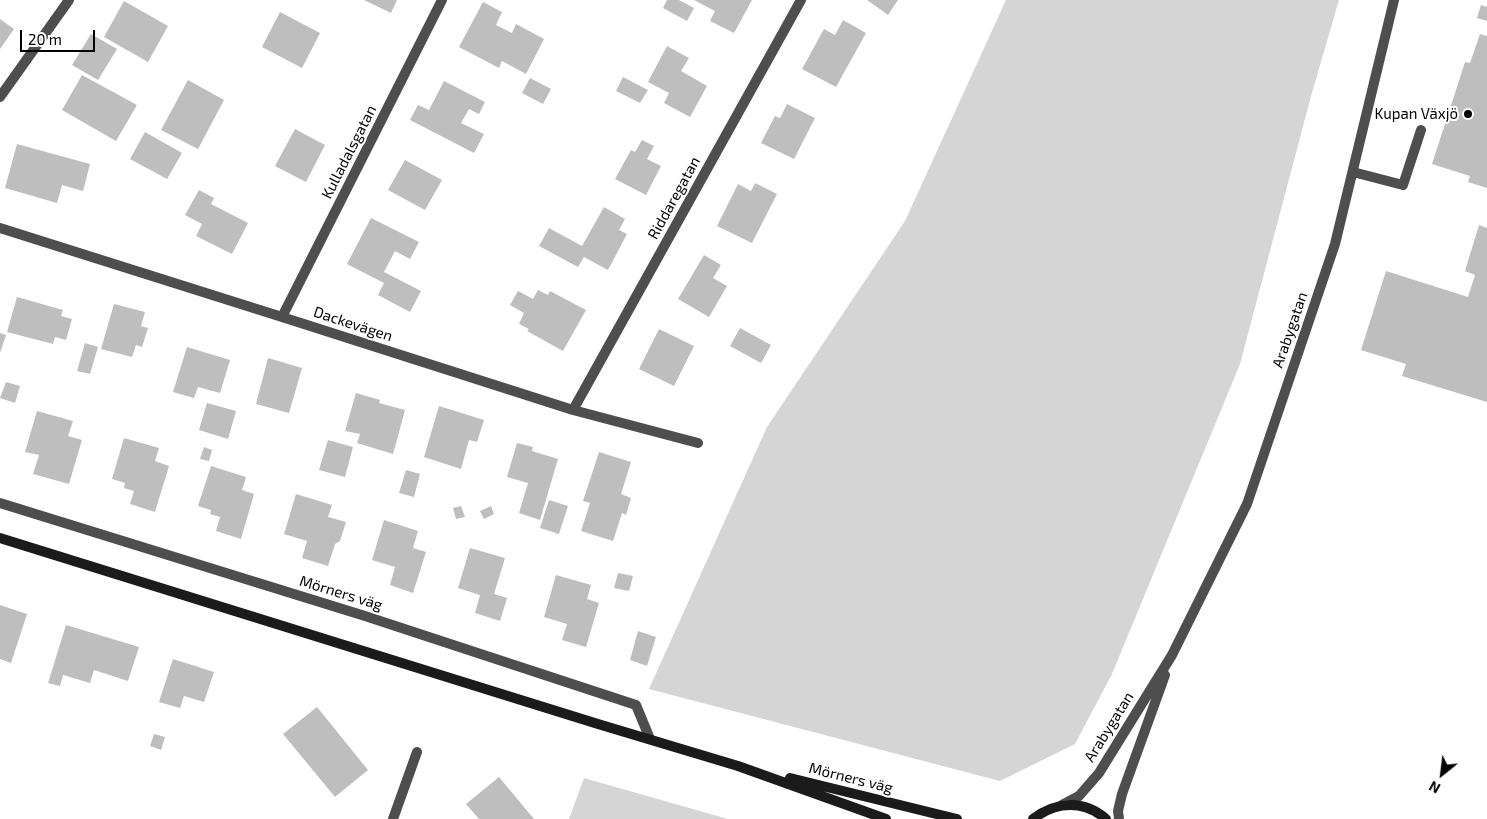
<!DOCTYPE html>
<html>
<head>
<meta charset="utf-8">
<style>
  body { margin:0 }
  #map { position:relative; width:1487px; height:819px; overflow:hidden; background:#fff; font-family:"Exo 2",sans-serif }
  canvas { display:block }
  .north { position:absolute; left:1417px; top:749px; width:50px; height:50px; -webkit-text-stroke:4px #fff; paint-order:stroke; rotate:209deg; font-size:14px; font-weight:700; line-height:20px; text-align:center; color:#000 }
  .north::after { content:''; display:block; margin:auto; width:18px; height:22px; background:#000; clip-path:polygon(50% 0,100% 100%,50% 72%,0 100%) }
  .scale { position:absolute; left:20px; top:30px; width:75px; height:22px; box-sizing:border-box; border:2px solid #000; border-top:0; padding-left:6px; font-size:15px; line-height:18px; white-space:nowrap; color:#000; -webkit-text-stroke:4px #fff; paint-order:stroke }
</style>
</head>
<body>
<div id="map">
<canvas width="1487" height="819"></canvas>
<div class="north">N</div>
<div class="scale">20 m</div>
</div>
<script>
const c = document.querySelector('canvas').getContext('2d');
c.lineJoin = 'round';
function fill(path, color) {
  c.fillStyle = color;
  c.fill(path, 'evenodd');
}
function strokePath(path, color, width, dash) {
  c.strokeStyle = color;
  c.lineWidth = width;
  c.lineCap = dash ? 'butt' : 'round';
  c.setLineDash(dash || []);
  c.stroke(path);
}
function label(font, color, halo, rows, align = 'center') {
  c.font = font + ' "Exo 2",sans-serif';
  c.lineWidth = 4;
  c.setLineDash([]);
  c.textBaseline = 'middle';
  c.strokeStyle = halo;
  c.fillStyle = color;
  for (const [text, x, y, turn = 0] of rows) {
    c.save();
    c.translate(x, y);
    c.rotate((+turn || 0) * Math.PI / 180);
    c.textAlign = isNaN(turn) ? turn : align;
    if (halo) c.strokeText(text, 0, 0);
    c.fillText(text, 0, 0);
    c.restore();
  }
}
fill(new Path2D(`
  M1006 0H1339L1311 96 1240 364 1112 674 1075 744 1000 781 649 689 767 427 905 221Z
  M584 778 728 819H569Z`), '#d5d5d5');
fill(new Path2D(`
  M364 0H397L391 13Z
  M667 0H679L694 8 687 21 663 8Z
  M694 0H752L734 33 710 21 715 11Z
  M867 0H898L888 15Z
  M124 1 168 26 148 62 104 37Z
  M483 2 502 12 496 25 512 33 516 24 544 39 526 74 502 61 499 68 459 47Z
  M1481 5 1487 7V21L1477 18Z
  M280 12 320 33 302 68 262 47Z
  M0 19 14 29 0 49Z
  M843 20 866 33 836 87 802 69 824 29 835 35Z
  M91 34 117 49 98 80 72 65Z
  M1480 34 1487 36V188L1468 182 1470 176 1432 164 1465 62 1470 63Z
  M667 46 689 58 681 71 707 86 690 117 664 103 669 93 648 82Z
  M82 75 137 105 116 141 62 110Z
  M623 77 648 90 640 103 616 91Z
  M530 78 551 89 543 104 522 93Z
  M188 80 224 100 198 149 161 130Z
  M444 81 485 102 479 114 469 109 461 123 484 134 474 153 410 120 418 105 429 110Z
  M787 104 815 118 794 159 761 143 775 116 780 118Z
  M295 129 325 145 306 182 275 166Z
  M145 132 182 153 167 179 130 159Z
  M642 140 654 146 647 159 661 166 646 195 615 179 631 150 635 152Z
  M17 144 90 164 83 191 62 185 57 203 5 188Z
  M405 160 442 180 425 210 388 190Z
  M755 183 777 194 752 243 717 226 738 184 751 191Z
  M199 190 214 198 211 204 248 223 232 254 196 236 202 224 185 215Z
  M604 207 625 219 619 230 627 234 608 270 584 257 578 267 539 246 549 228 582 246Z
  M371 218 419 242 410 259 395 251 384 272 421 291 410 312 378 295 384 283 347 264Z
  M1479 225 1487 228V402L1402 376 1406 364 1361 350 1386 271 1468 297 1475 275 1465 271Z
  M704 255 721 265 713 278 727 286 709 317 678 299Z
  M538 290 548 295 550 291 586 310 563 351 527 331 529 329 519 324 524 313 510 305 518 291 533 299Z
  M17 297 63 310 61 316 72 319 66 340 55 337 53 344 7 332Z
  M114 304 145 312 141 326 148 328 142 347 136 345 132 357 101 349Z
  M740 328 771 345 761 363 730 346Z
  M659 329 694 346 674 386 639 369Z
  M0 333 6 335 0 353Z
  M85 343 98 347 90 374 77 371Z
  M187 347 230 360 220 393 198 387 194 398 173 392Z
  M268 358 302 368 289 413 256 404Z
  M6 382 20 386 15 403 0 398Z
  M356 393 380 400 379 403 405 410 393 454 357 443 360 434 345 431Z
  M207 403 236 411 228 439 199 430Z
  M439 406 484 420 477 442 469 440 461 469 424 457Z
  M37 411 73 421 68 436 82 440 69 484 33 474 39 455 25 452Z
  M124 438 159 448 155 461 169 466 155 512 130 504 134 491 124 488 125 483 112 479Z
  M328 440 353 447 345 477 319 470Z
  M517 443 533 447 532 451 558 459 540 520 519 513 528 483 507 477Z
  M204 447 212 450 209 461 200 459Z
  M599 452 631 462 621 494 631 498 626 515 622 513 613 541 581 531 590 503 583 501Z
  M211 466 246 477 242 490 254 494 241 539 216 531 220 517 210 514 211 510 198 506Z
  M406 470 420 474 414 497 399 493Z
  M296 494 332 505 328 517 346 522 340 541 335 544 328 566 302 558 307 541 284 534Z
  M549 500 568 506 559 534 540 528Z
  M461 506 465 517 456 519 453 508Z
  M491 506 494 514 484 519 480 511Z
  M384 520 418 531 413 548 426 552 413 593 390 585 395 567 372 560Z
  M470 548 505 558 494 594 507 598 500 621 475 613 480 595 458 588Z
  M618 573 633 576 629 591 614 588Z
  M556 575 591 585 587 599 599 603 586 647 562 640 567 624 544 617Z
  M0 605 27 614 11 663 0 659Z
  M66 625 139 647 128 681 94 670 90 683 63 675 60 686 48 683Z
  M638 631 656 637 647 666 630 660Z
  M173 659 214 672 204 702 184 696 180 708 159 702Z
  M317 707 368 770 335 797 283 734Z
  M154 734 165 737 161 750 150 746Z
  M499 777 534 819H479L466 804Z`), '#bebebe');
strokePath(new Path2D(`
  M1353 172 1403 185 1421 130
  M0 503 365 616 636 705 650 739`), '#4e4e4e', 10);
strokePath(new Path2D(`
  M0 97 69 0
  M0 228 282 317 573 410 698 443
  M282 317 442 0
  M573 410 801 0
  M393 819 417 752`), '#4e4e4e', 10);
strokePath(new Path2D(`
  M1062 805 1079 796 1099 773 1172 655 1247 504 1335 244 1394 0
  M1119 819 1118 811 1122 794 1165 675`), '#4e4e4e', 10);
strokePath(new Path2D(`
  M0 538 598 724 738 766 886 819
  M790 778 957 819
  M1033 819C1056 801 1084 800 1106 819`), '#1b1b1b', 10);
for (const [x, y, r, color] of [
  [1468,114,5,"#000"]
]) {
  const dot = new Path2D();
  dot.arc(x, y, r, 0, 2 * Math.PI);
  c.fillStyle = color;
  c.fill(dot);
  strokePath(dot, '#fff', 2);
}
label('15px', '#000', '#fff', [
  ["Kupan Växjö",1458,114]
], 'right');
label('15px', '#000', '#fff', [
  ["Kulladalsgatan",349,152,-63],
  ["Riddaregatan",674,198,-61],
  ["Dackevägen",353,324,18],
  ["Arabygatan",1290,330,-71],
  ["Mörners väg",341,593,17],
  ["Arabygatan",1109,727,-58],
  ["Mörners väg",851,778,14]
]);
</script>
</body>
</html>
